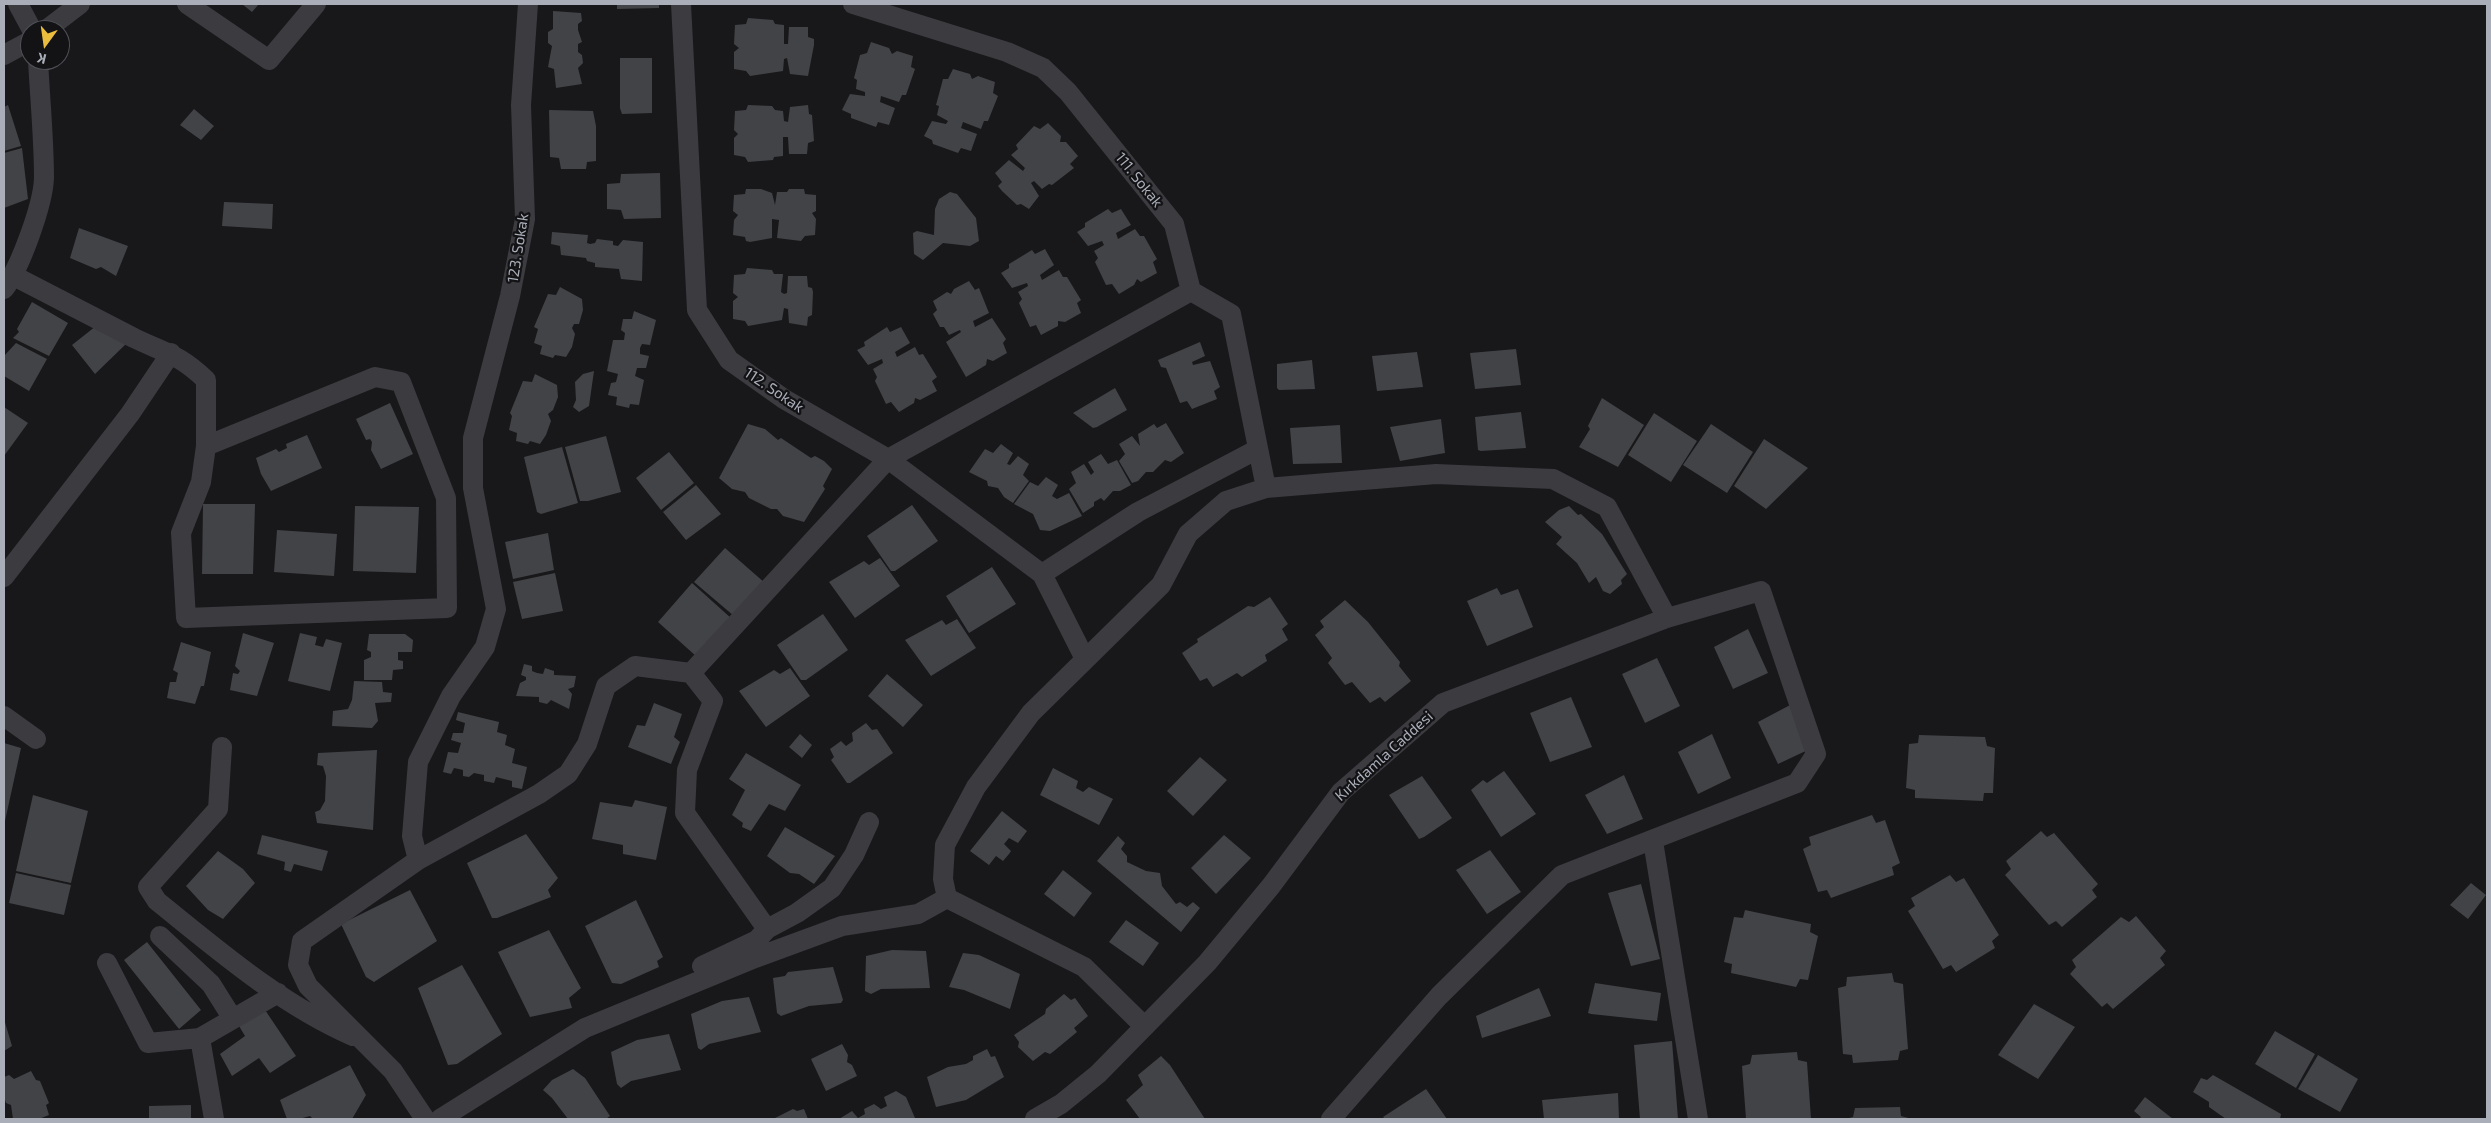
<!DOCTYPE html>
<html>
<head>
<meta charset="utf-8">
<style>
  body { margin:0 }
  #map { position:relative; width:2491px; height:1123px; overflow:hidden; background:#18181a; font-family:"Exo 2",sans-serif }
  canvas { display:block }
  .frame { position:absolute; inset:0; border:5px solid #aaaeb9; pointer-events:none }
  .north { position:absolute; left:20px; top:20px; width:50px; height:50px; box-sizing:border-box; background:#131315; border:1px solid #4f5157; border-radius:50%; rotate:194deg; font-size:14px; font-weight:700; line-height:20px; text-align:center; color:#aaaeb9 }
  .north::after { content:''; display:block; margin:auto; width:18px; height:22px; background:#eabd3f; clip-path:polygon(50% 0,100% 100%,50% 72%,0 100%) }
</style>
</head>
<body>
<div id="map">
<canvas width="2491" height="1123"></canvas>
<div class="frame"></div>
<div class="north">K</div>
</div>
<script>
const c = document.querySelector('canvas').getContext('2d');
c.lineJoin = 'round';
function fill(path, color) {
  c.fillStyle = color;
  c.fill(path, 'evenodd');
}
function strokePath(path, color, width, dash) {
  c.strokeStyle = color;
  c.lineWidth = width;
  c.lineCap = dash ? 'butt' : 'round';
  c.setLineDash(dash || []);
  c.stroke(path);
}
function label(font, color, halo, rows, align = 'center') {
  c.font = font + ' "Exo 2",sans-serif';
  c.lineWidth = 4.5;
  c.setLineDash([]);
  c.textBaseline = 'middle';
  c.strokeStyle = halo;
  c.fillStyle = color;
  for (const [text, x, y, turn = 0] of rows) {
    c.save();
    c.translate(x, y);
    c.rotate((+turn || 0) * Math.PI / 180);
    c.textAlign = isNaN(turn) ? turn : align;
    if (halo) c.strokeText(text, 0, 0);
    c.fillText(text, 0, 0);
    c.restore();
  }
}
fill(new Path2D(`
  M242 4H259L252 12Z
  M617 4H659V8L617 9Z
  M553 11 581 13 582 21 578 24V30L582 42 578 44V52L582 55 583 63 578 68 582 84 556 88 554 69 548 67 552 46 548 43V32L553 29Z
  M748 18 773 20 775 24 784 25V44H788L789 27H808V37L814 39V45L808 76 790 74 787 58 784 59 783 71 750 76 746 71 734 69V52L739 48 734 44 735 25 746 24Z
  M871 42 889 48 892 54 897 51 913 56 911 67 915 69 906 95H902L899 102 881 96 880 102 895 108 889 125 878 122 876 127 851 118V114L842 110 850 94 865 96V92L856 89 857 80 854 78 860 55 867 53Z
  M620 58H652V113L622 114 620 108Z
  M953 69 970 74 972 79 978 76 995 82 993 93 998 96 988 121H984L981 129 963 122 961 128 977 134 971 151 961 148 958 153 933 144 932 140 924 136 932 121 946 124 948 121 937 115 939 106 936 105 943 79H948Z
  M8 105 21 146 4 151V107Z
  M748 105 772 106 775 110 783 111 784 121 788 122 790 107 808 105 809 114 812 115 814 141 808 143 807 154H789L788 137H783V156L774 157 773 160 748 162 745 157 734 155V138L738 134 734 130 735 111 746 110Z
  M194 109 214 126 201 140 180 125Z
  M549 110 593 111 596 126V161L587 162 586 169H561L559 158 550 157Z
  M1048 123 1061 136 1060 142H1066L1078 156 1070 164 1074 168 1052 185 1049 184 1042 189 1034 181 1031 183 1039 196 1029 209 1021 204 1017 205 1002 191 998 186 1002 182 995 173 1009 160 1023 171 1025 168 1011 155 1018 149 1016 145 1034 126 1040 129Z
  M22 148 28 199 4 208V153Z
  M660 173 661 218 624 219 621 210 607 209V184L620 183 621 174Z
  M746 189H761L772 193 775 205 777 192H787L789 189H804L805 194 816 195V211L812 213 816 219 815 235 805 236 801 241 777 238 779 220 772 219V238L750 242 746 241 745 237 733 235 734 220 738 215 733 211 734 195 745 194Z
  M950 192 957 194 976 218 979 241 970 246 943 243 923 260 914 254 913 233 917 231 934 235 935 209 939 199Z
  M224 202 273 204 272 229 222 226Z
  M1108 209 1112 213 1121 209 1131 225 1116 233 1118 239 1135 229 1140 236H1144L1157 259 1153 262 1157 273 1141 282 1137 279 1134 285 1119 294 1112 284 1106 285 1095 262 1098 258 1094 251 1104 245 1102 241 1088 246 1077 232 1085 227V223Z
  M79 228 128 246 116 276 101 267 96 269 70 258Z
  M552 232 588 235 587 243 590 244 595 243 597 239 613 241V245L618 246 623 240 643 242 642 281 621 279 619 269 595 267V263L587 261 586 258 561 255 560 246 551 244Z
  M1045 249 1054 265 1040 275 1042 280 1059 270 1063 277H1067L1081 300 1077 303 1081 313 1065 322 1058 321V326L1041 335 1036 325 1030 327 1019 303 1022 299 1018 292 1028 286 1027 283 1012 288 1001 273 1009 268V264L1032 250 1035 254Z
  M747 268 772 270 774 274H783L781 292 784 294 787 293 788 276H807L808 287 812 288 813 292 812 315 808 317 807 326 789 323 788 309 784 308 782 320 748 326 745 321 733 319V301L738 297 733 293 734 275 745 274Z
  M969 281 975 290 979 288 989 313 973 321 975 327 992 318 1006 339 1003 343 1007 353 993 361 987 359 986 365 966 377 946 342 961 332 960 330 949 335 944 327H940L933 314 937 310 933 301 947 292 951 294 954 289Z
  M560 287 582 299 583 310 579 324H574L572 328 575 334 572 347 566 357 555 355 553 358 540 354 542 346 534 343 538 329 534 327 548 294 556 295Z
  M32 302 68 323 49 356 13 338 19 332 17 329Z
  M634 311 656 320 650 345 642 344 640 348V354L649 356 646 368H637L635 376 644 380 639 405 630 404 629 408 616 405 617 397 608 395 611 383 616 382 618 374 607 371 613 340H624L625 333 621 330 623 319H632Z
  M101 322 126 344 95 374 72 345Z
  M887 327 890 332 901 327 910 343 895 352 897 357 915 347 919 355 923 354 937 377 932 381 937 391 920 400 915 398 914 403 899 412 891 402 886 404 875 381 877 377 873 369 883 363 882 359 868 365 857 350 865 346 864 342Z
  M1200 342 1205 356 1192 362 1193 365 1210 361 1220 387 1214 391 1217 399 1192 409 1187 401 1180 403 1166 368 1161 367 1158 360Z
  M16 343 47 359 29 391 4 376V356Z
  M1516 349 1521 385 1475 389 1470 353Z
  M1417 352 1423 387 1377 391 1372 356Z
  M1312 360 1315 389 1279 390 1277 388V364Z
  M594 371 589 406 579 412 573 407 576 400 575 382 583 374Z
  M535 374 557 385 558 397 553 410 548 414 551 421 546 435 540 444 530 441 528 444 516 441 517 433 509 430 512 416 510 413 523 381 532 382Z
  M1115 388 1127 410 1097 427 1093 428 1073 413Z
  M1602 398 1644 425 1618 467 1579 447 1590 429 1588 426Z
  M390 403 413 454 381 469 371 450 372 442 370 439 366 440 356 419Z
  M4 407 28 423 4 456Z
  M1521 412 1526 448 1481 451 1478 450 1475 417Z
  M1654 413 1697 441 1671 482 1628 455Z
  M1441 419 1445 453 1400 461 1390 427Z
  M1166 423 1184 453 1171 462 1165 460 1153 472H1146L1138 481 1132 483 1119 461 1125 454 1119 444 1132 436 1140 446 1138 434 1154 424 1157 428Z
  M748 424 765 429 778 440 781 438 811 458 815 456 824 461 832 469 823 486 825 489 804 522 783 516 777 509H771L749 498 745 492 732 489 719 478Z
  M1711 424 1753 452 1727 493 1683 465Z
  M1340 425 1342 463 1293 464 1290 428Z
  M307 435 322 468 271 491 261 474 256 458 276 449 279 452 287 448 286 444Z
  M606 436 621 492 588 501H580L565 447Z
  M1764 439 1808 468 1766 509 1734 486Z
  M1001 444 1013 453 1007 464 1010 465 1018 456 1029 464 1023 475 1029 481 1013 503 1004 497 998 488 988 486 987 481 969 472 985 449 993 453Z
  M562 447 578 503 541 514 537 512 524 457Z
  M669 452 694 483 661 510 636 478Z
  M1101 454 1108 464 1117 460 1131 485 1120 491H1113L1104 501 1101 498 1094 502V506L1083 513 1069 489 1076 483 1071 472 1084 464 1091 475 1094 472 1088 462Z
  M1046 477 1058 485 1052 496 1057 499 1069 493 1082 516 1050 531 1040 530 1033 514 1014 504 1030 482 1038 486Z
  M696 485 721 514 686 540 663 512Z
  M203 504H255L253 574H202Z
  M912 505 938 541 895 571H891L867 536Z
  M355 506 419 507 416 573 353 571Z
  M1569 506 1578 515 1581 514 1602 534 1627 574 1621 580 1622 584 1610 594 1603 591 1596 577 1589 583 1577 563 1556 544 1562 537 1545 522 1559 510Z
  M277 530 337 534 334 576 274 572Z
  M548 533 554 570 513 579 505 542Z
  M725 548 765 583 734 616 694 582Z
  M880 558 900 586 855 618 829 582 864 561 869 565Z
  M992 567 1016 604 969 633 946 596Z
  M555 573 563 611 522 619 513 582Z
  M692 583 732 619 697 657 658 622Z
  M1497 588 1501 595 1518 589 1533 627 1487 646 1467 601Z
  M1270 597 1288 624 1282 629 1288 640 1265 655 1267 661 1242 677 1237 673 1213 687 1207 678 1200 681 1182 653 1198 642 1197 639 1248 606 1254 607Z
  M1345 600 1368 622 1400 662 1399 666 1411 681 1385 702 1380 697 1370 703 1352 682 1345 685 1328 663 1332 658 1315 635 1324 627 1320 621Z
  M823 614 848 650 806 680H801L777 645Z
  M957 619 976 648 931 676 905 640 942 620 946 625Z
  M1748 629 1768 673 1733 689 1714 647Z
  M243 633 274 643 257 696 230 690 233 673 238 674 240 671 235 666Z
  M300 633 317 637 315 645 323 647 326 639 342 643 330 691 288 681Z
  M369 634H405L413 640 412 652H398V660L403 661V669L393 670 392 680H364V660L371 657V652L367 650Z
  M181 642 211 652 204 686H201L195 704 167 698 170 682H176L177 677 178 673 173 670Z
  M1657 658 1680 706 1645 723 1622 674Z
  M524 664 532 666V671L537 673 543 674 545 668 554 671V675L576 676 574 687 568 689 572 694 569 709 551 700 547 704 539 702V697L516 696 520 683 526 680V677L521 675Z
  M790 668 810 696 766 727 739 691 774 670 780 674Z
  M887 674 923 705 903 727 868 696Z
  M354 681 382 682 383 692 392 693 391 702 375 703 378 721 372 728 332 726 333 711 348 709 352 700Z
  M1571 697 1592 747 1550 762 1530 713Z
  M654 703 682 714 674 737 680 742 671 764 628 747 637 725 645 726Z
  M1792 704 1812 748 1778 764 1758 722Z
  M458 712 499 722 497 732 507 735 505 745 515 749 512 763 527 767 522 789 512 787V781L496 777 494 783 484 781V775L474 773 469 777 463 776V770L454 768 451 774 443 772 448 752 458 753 461 743 451 740 453 733H463L465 723 456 720Z
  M866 723 872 730 877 729 893 753 850 783H847L831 760 834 757 830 749 841 741 846 746 853 741 852 733Z
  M800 734 812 745 802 758 789 747Z
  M1712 734 1731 778 1698 794 1678 752Z
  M1919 735 1985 737 1987 746 1995 748 1993 793H1984L1983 801 1915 798V790L1906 788 1909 744 1918 743Z
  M4 743 21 748 5 821H4Z
  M377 750 373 830 317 823 315 812 320 810 325 801 326 776 323 766 317 765 318 753Z
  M746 753 801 785 785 811 769 804 751 831 742 827 743 823 732 815 745 790 729 779Z
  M1200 757 1227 780 1193 816 1167 791Z
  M1053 768 1078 781 1076 788 1083 792 1089 787 1113 799 1099 825 1040 795Z
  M1504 771 1536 814 1501 837 1471 790 1483 780 1487 783Z
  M1624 775 1643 819 1607 834 1585 795Z
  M1422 776 1452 818 1424 837 1419 839 1389 795Z
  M33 795 88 811 71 883 16 871Z
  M635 800 667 807 656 860 623 854V845L592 839 600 802 632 807Z
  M1002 811 1027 831 1018 843 1009 838 1004 844 1011 851 1009 854 1003 861 996 856 989 865 970 851Z
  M1872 815 1876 823 1885 820 1900 863 1892 867 1894 875 1831 898 1827 890 1818 892 1803 849 1811 845 1809 837Z
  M785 827 835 856 814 884 799 874 790 873 767 856Z
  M2041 831 2047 837 2054 833 2098 884 2092 890 2097 897 2062 927 2056 921 2049 925 2005 875 2011 869 2006 861Z
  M526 834 558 878 548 890 551 897 497 918H492L467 863Z
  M262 835 328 851 322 871 294 864 291 872 284 870 285 862 257 854Z
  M1224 835 1251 858 1216 894 1191 868Z
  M1118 836 1125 843 1121 849 1127 856V862L1146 871 1160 873 1162 886 1176 904 1180 902 1187 907 1193 902 1200 908 1181 932 1097 861Z
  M1490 850 1521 892 1487 914 1456 870Z
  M218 851 243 869 255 883 223 919 208 910 186 886Z
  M1063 870 1092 893 1074 917 1044 894Z
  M16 873 71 885 64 915 9 903Z
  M1950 875 1956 882 1964 878 1999 935 1992 941 1995 948 1956 972 1951 965 1943 969 1908 911 1915 906 1911 898Z
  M2471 883 2486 895 2468 919 2450 905Z
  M1641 884 1660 959 1631 966 1608 893Z
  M410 890 437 941 374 982 366 977 341 924Z
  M636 900 663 957 657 961 659 967 621 984 612 983 585 926Z
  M1745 910 1811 924 1810 932 1818 936 1808 980 1800 979 1796 987 1731 973 1732 964 1724 962 1734 917 1743 918Z
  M2136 916 2166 951 2160 958 2165 965 2113 1009 2107 1003 2102 1007 2070 974 2076 967 2072 960 2121 917 2129 922Z
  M1126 920 1159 943 1143 966 1109 942Z
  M549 930 581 988 569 998 572 1008 530 1017 498 952Z
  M147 942 201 1010 179 1029 124 960Z
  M892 950 926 951 930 988 881 989 871 994 865 991 866 956Z
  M963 953 979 955 1020 974 1010 1009 964 990 949 987Z
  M462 965 502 1034 457 1064 448 1065 418 988Z
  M833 967 843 1000 841 1003 809 1006 781 1016 777 1013 773 978 785 976 788 972Z
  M1892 973 1894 982 1903 984 1908 1049 1900 1051 1898 1060 1853 1063 1852 1055 1843 1054 1838 988 1846 986 1847 977Z
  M1595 983 1661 993 1657 1021 1591 1014 1588 1013Z
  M1539 988 1551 1016 1482 1038 1476 1016Z
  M1064 994 1071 1000 1075 998 1088 1016 1074 1028 1077 1032 1054 1051 1050 1054 1045 1052 1033 1061 1018 1047 1019 1042 1014 1035 1045 1014 1046 1009Z
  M749 997 761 1032 709 1044 701 1050 698 1048 691 1014 722 1001Z
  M261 1004 296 1056 270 1073 259 1058 232 1076 220 1054 245 1036 236 1021Z
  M2034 1004 2075 1027 2038 1079 1998 1055Z
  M4 1019 12 1046 4 1051Z
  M2275 1031 2315 1054 2296 1088 2255 1064Z
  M669 1034 681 1070 631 1081 621 1088 617 1084 611 1052 637 1040Z
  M1672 1041 1678 1119H1640L1634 1045Z
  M842 1044 848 1055 847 1062 852 1065 857 1076 826 1091 811 1059Z
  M987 1049 991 1057 995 1056 1004 1077 966 1100 936 1107 927 1077 948 1067 966 1064 973 1060V1056Z
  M1797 1052 1798 1060 1807 1062 1811 1119H1746L1742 1066 1750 1064 1752 1055Z
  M2318 1055 2358 1079 2340 1112 2298 1089Z
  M1161 1056 1170 1065 1205 1119H1140L1126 1100 1143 1085 1138 1075Z
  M350 1065 366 1095 352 1119H313L310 1116 299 1119H287L280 1100Z
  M573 1069 585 1078 610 1116 606 1119H568L552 1098 543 1090 552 1080Z
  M31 1071 36 1080 40 1081 49 1103 46 1105 49 1115 39 1119H13L11 1105 6 1103 4 1097V1077L9 1075 14 1079Z
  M2213 1075 2281 1114 2280 1119H2226L2209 1107V1102L2193 1092 2201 1078 2207 1080Z
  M1426 1089 1447 1119H1385L1383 1117Z
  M896 1091 906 1097 915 1118 839 1119 852 1111 858 1118 865 1114 864 1109 874 1104 881 1109 887 1106 884 1097Z
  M1618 1093 1619 1119H1544L1542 1100Z
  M2145 1097 2173 1119H2139L2141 1117 2134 1111Z
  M191 1105V1119H149V1106Z
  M1900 1107 1901 1116 1912 1119H1845L1853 1117 1855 1108Z
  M793 1109 797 1111 804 1109 808 1119H773Z`), '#424347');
strokePath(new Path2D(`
  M18 4 32 30
  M187 4 269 60 316 4
  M681 4 697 310 729 360 784 399 888 459 1042 574 1085 659
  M853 4 1007 52 1043 68 1068 92 1174 224 1191 291 1231 314 1266 488
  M46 30 80 4
  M4 55 30 41
  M14 276C54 297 94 317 134 338 165 353 179 354 206 380V446L201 482 181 533 186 618 447 608 446 498 401 382 375 377 206 446
  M4 289C20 268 43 205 44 178 44 139 40 99 38 60
  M1042 574 1138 512 1258 449
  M4 577 130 414 171 353
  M691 673 888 459 1191 291
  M4 716 36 739
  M222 747 218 809 148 887 157 901C218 950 280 1004 353 1036
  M1653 841 1698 1119
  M418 860 412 836 418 762 451 696 485 647 496 609 473 488V438L510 296 525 219 521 105 528 4
  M947 898 943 879 945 845 976 787 1031 713 1161 585 1188 534 1226 501 1266 488 1436 474 1553 479 1607 507 1667 618
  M947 898 1084 967 1144 1026
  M160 936 211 984 233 1019
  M107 963 148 1043 200 1038 278 993
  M702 966 757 940 767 929 797 913 832 888 854 855 869 822
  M200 1038 214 1119
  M425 1119 393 1071 308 986 298 965 302 941 418 860 539 794 568 774 587 744 606 686 635 666 691 673 713 701 687 770 685 813 767 929
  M440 1119 585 1028 755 958 842 926 918 914 947 898
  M1035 1119 1061 1104 1098 1074 1207 963 1271 886 1341 792 1443 703 1667 618 1761 591 1816 754 1797 783 1562 875 1439 996 1331 1119`), '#3b3b40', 20);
label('15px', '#aaaeb9', '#131315', [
  ["111. Sokak",1139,180,51],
  ["123. Sokak",518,248,-81],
  ["112. Sokak",774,390,34],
  ["Kırkdamla Caddesi",1384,756,-42]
]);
</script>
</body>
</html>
